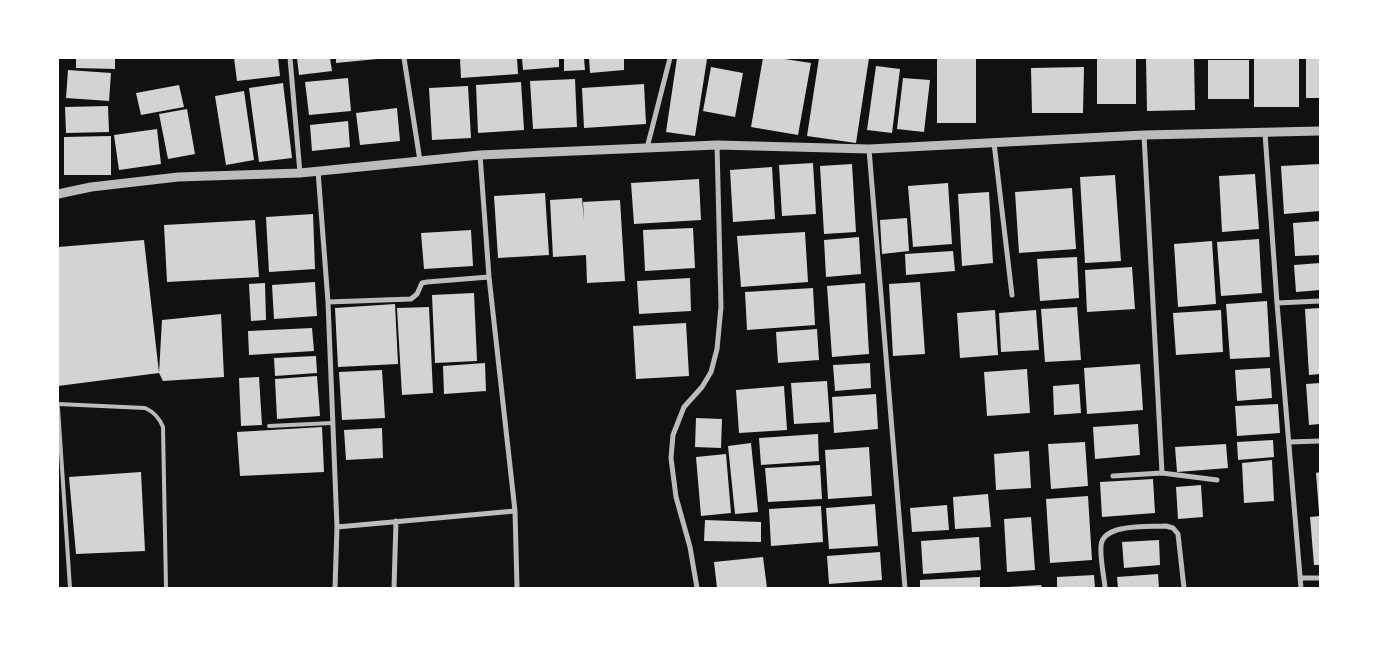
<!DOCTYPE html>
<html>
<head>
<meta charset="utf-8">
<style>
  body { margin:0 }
  #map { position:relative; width:1378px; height:646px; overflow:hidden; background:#111; font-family:"Exo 2",sans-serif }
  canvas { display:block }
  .frame { position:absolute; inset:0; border:59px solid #fff; pointer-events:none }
</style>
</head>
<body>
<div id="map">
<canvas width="1378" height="646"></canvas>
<div class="frame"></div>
</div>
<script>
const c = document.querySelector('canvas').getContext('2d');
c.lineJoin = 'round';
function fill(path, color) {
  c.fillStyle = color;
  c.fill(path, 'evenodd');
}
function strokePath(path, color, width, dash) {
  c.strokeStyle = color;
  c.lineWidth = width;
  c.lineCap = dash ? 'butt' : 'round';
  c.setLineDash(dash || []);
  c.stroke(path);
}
fill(new Path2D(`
  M76 58H115V69L76 68Z
  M234 58H278L280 76 237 81Z
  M297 58H330L332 71 299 75Z
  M336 58H377V59L336 63Z
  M460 58H517L518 74 461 78Z
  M522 58H559V67L523 70Z
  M564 58H584L585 70 564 71Z
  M589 58H624V70L590 73Z
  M677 58 707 59 695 136 666 132Z
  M763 58H778L811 63 798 135 751 127Z
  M819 58H869L856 143 807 136Z
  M937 58H976V123H937Z
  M1097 58H1136V104H1097Z
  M1146 58H1194L1195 110 1147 111Z
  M1254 58H1299V107H1254Z
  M1306 58H1320V98H1306Z
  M1208 60H1249V99H1208Z
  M876 66 900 69 892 133 867 130Z
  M711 67 743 73 735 117 703 111Z
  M1084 67 1083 113H1032L1031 68Z
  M68 70 111 73 109 101 66 98Z
  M348 78 351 111 309 115 305 82Z
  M903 78 930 80 924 132 897 129Z
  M575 79 577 127 533 129 530 81Z
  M521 82 524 130 478 133 476 85Z
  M283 83 292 158 259 162 249 88Z
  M644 84 646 124 584 128 582 88Z
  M179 85 184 107 141 115 136 93Z
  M468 86 471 138 432 140 429 88Z
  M244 91 254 160 226 165 215 96Z
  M108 106 109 132 66 133 65 107Z
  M397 108 400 141 360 145 356 113Z
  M187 109 195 154 168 159 159 114Z
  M348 121 350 147 312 151 310 125Z
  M157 129 161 164 119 170 114 135Z
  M111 136V175H64V137Z
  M813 163 816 214 782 216 779 165Z
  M852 164 856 232 824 234 820 166Z
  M1320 164V211L1284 214 1281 166Z
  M772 167 775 219 733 222 730 170Z
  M1255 174 1259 229 1222 232 1219 176Z
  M1115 175 1121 261 1085 263 1080 177Z
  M699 179 701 220 634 224 631 183Z
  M948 183 952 244 913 247 908 186Z
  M1072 188 1076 249 1019 253 1015 192Z
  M989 192 993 263 962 266 958 194Z
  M545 193 549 255 498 258 494 196Z
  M582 198 584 221 583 202 620 200 625 281 587 283 586 255 553 257 550 200Z
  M313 214 315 269 269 272 266 217Z
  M907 218 909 251 882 254 880 220Z
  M255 220 259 277 167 282 164 225Z
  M1320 221V255L1295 256 1293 223Z
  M693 228 695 268 645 271 643 230Z
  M471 230 473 266 424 269 421 233Z
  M805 232 808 282 741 287 737 236Z
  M859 237 861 274 826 277 824 240Z
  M1259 239 1262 293 1221 296 1217 242Z
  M144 240 159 373 58 386V247Z
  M1212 241 1216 304 1178 307 1174 244Z
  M953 251 955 271 906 275 905 254Z
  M1077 257 1079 298 1040 301 1037 259Z
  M1320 263V290L1296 292 1294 265Z
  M1132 267 1135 309 1087 312 1085 270Z
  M690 278 691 311 639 314 637 281Z
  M315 282 317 316 274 319 272 285Z
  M920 282 925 354 893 356 889 284Z
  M265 283 266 320 251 321 249 284Z
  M865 283 869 354 832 357 827 286Z
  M813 288 815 325 747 330 745 292Z
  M474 293 477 361 435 363 432 295Z
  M1267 301 1270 357 1230 359 1226 304Z
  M395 304 398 364 338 367 335 308Z
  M429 307 433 393 402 395 397 308Z
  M1077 307 1081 360 1045 362 1041 309Z
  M1320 308V374L1309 375 1305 309Z
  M995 310 998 355 960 358 957 313Z
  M1036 310 1039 350 1001 352 999 313Z
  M1221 310 1223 352 1176 355 1173 313Z
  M221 314 224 377 163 381 159 373 162 320Z
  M686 323 689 376 636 379 633 326Z
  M312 328 314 351 249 355 248 331Z
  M817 329 819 360 778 363 776 332Z
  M316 356 317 373 275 376 274 358Z
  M485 363 486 391 444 394 443 366Z
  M870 363 871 388 835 391 833 365Z
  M1140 364 1143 410 1087 414 1084 368Z
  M1270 368 1272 398 1237 401 1235 370Z
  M1027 369 1030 413 987 416 984 372Z
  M382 370 385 418 342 420 339 372Z
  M317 376 320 416 277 419 275 379Z
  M259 377 262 425 241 426 239 378Z
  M827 381 830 422 794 424 791 383Z
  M1320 383V424L1309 425 1306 384Z
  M1079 384 1081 413 1054 415 1053 386Z
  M784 386 787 430 739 433 736 390Z
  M876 394 878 429 834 433 832 397Z
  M1278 404 1280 433 1237 436 1235 406Z
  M696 418 722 419 721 448 695 447Z
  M1138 424 1140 455 1095 459 1093 427Z
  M322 427 324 472 240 476 237 432Z
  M382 428 383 458 346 460 344 430Z
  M818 434 819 461 761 465 759 438Z
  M1273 440 1274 457 1238 460 1237 442Z
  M1085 442 1088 486 1051 489 1048 444Z
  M751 443 758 512 735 514 728 446Z
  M1226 444 1228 468 1177 472 1175 447Z
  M869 447 872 496 828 499 825 450Z
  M1029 451 1031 488 996 490 994 454Z
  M726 454 731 513 701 516 696 457Z
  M1272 460 1274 501 1244 503 1242 463Z
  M820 465 822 499 768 502 765 468Z
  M141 472 145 551 76 554 69 477Z
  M1320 472V512H1319L1316 473Z
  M1153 479 1155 513 1102 517 1100 482Z
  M1201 485 1203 517 1178 519 1176 487Z
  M988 494 991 527 955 529 953 497Z
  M1088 496 1092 560 1050 563 1046 499Z
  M875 504 878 546 829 549 826 508Z
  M947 505 949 530 912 532 910 508Z
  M821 506 823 542 771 546 769 509Z
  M1320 516V565H1314L1310 517Z
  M1031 517 1035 570 1007 572 1004 519Z
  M705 520 761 522V542L704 541Z
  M979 537 981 570 923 574 921 541Z
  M1159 540 1160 565 1124 568 1122 542Z
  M880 552 882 580 829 584 827 556Z
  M763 557 767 588H717L714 562Z
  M1158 574 1159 588H1118L1117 577Z
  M1094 575 1095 588H1057V577Z
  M980 577V588H920V580Z
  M1041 585 1042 588H1008V587Z`), '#d3d3d3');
strokePath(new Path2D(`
  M58 404 145 408C154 412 159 417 163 427L166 588
  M58 408 70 588
  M269 426 332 423`), '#bcbcbc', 4);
strokePath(new Path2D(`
  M290 58 300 173
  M404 58 420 161
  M1265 133 1277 303 1301 588
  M1144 135 1162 473
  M994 143 1012 295
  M647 148 670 58
  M869 149 905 588
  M480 155 489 277 515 511 517 588
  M318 171 328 302 337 527 335 588
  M328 302 411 299 417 294 422 283 427 282 489 277
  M1277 303 1320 301
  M1289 442 1320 441
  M1113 476 1162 473 1217 480
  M337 527 515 511
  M1300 578H1320
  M394 588 396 521
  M697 588 690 547 676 497 671 458 673 435 684 407 702 387 711 372 717 349 721 307 717 145
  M1105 588C1104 575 1100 560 1101 546 1102 523 1149 527 1166 526L1173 528 1178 534 1184 588`), '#bcbcbc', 5);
strokePath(new Path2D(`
  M58 194 91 187 178 177 300 173 480 155 717 145 869 149 1144 135 1320 131`), '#bcbcbc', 9);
</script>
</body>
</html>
